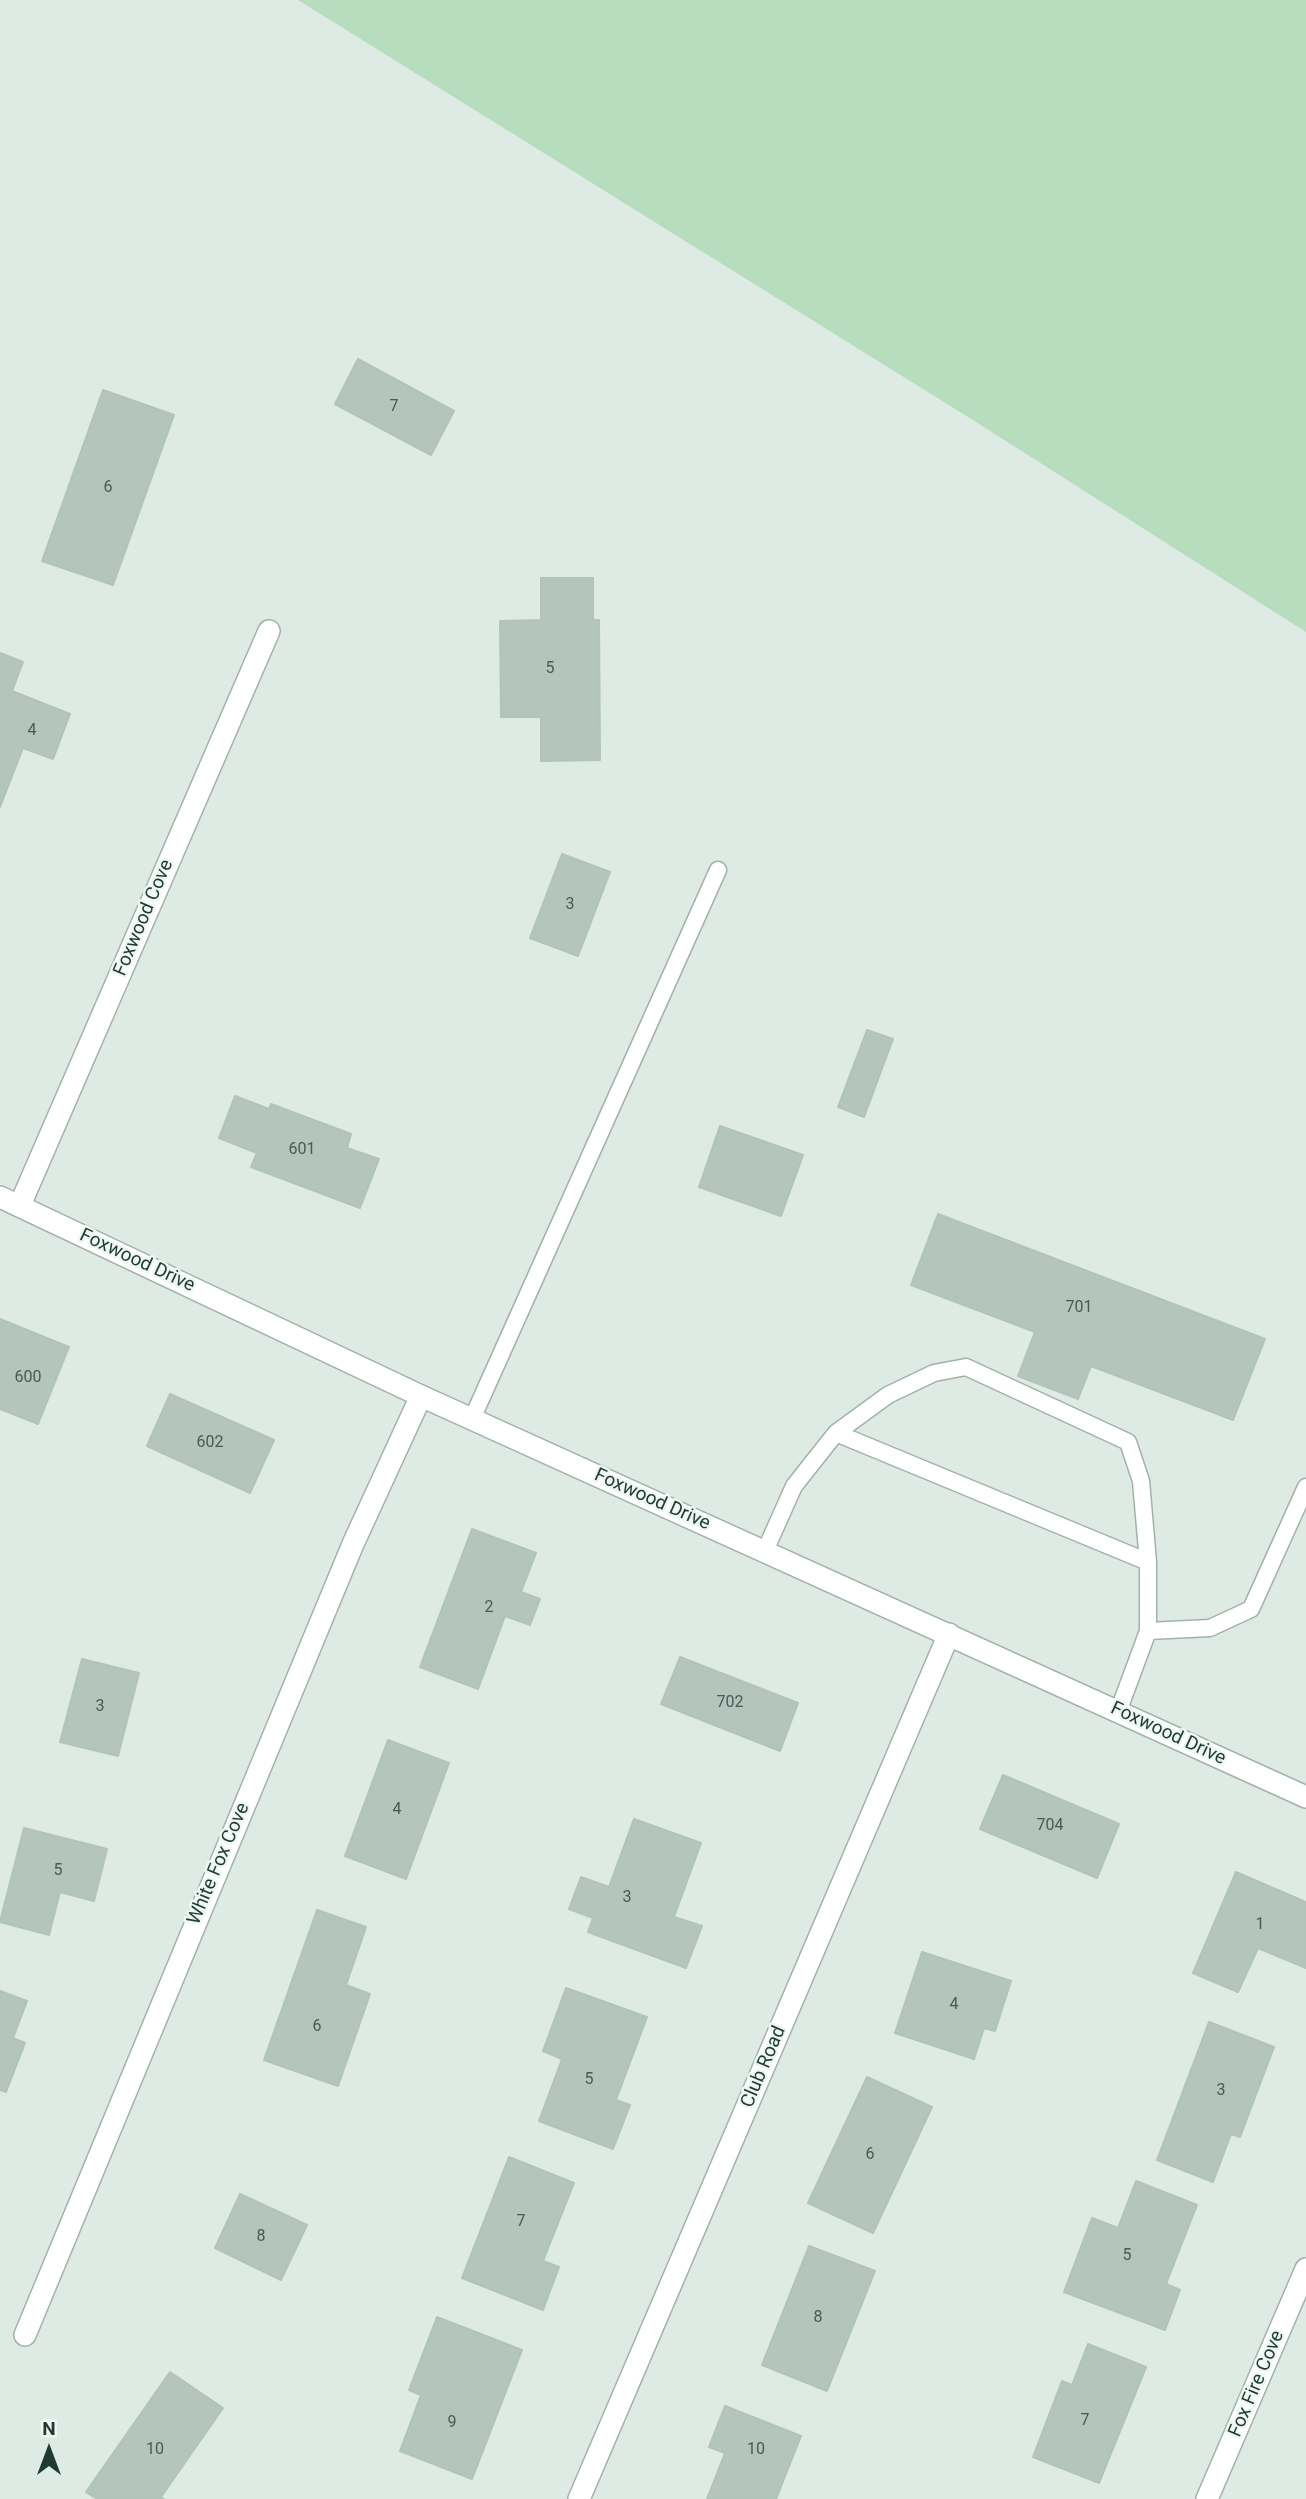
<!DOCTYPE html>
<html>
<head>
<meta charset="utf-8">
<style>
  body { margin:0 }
  #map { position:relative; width:1306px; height:2499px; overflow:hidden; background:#deeae4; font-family:Roboto,sans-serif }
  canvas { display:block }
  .north { position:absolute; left:14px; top:2415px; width:70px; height:70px; -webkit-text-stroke:5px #eef7f2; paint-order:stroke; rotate:0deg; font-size:19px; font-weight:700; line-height:28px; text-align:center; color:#1f3a31 }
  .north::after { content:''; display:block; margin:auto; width:24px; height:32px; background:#1f3a31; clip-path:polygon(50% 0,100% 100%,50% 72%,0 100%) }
</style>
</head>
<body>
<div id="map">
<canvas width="1306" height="2499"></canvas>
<div class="north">N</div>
</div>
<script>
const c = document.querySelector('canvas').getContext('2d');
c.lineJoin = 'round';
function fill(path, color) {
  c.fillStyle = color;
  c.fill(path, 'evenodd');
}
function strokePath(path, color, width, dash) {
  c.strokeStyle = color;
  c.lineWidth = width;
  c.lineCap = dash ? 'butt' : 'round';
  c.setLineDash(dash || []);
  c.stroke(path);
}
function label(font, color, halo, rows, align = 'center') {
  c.font = font + ' Roboto,sans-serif';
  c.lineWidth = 5;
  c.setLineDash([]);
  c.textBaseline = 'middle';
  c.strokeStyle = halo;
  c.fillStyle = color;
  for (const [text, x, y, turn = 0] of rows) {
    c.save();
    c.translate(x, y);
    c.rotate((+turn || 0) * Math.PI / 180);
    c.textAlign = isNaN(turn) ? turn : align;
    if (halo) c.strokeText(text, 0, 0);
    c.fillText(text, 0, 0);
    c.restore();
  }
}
fill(new Path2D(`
  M298 0H1306V632L976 422Z`), '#b6ddbe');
const building = new Path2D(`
  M358 359 454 411 431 455 335 404Z
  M103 390 174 415 113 585 42 561Z
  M541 578H593V620H599L600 760 541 761V717H501L500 621 541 620Z
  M0 653 23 662 12 691 70 714 53 759 23 748 0 807Z
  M562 854 610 872 578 956 530 938Z
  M867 1030 893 1039 864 1117 838 1107Z
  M235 1096 269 1109 271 1104 351 1134 347 1148 379 1159 360 1208 251 1167 257 1153 219 1138Z
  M720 1126 803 1155 781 1216 699 1187Z
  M938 1214 1265 1339 1233 1420 1091 1366 1078 1399 1018 1376 1035 1332 911 1285Z
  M0 1319 69 1347 38 1424 0 1409Z
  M170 1394 274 1440 250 1493 147 1446Z
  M472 1529 536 1553 521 1592 540 1599 530 1625 505 1616 478 1689 420 1667Z
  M680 1657 798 1703 780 1751 661 1704Z
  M82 1659 139 1673 118 1756 60 1742Z
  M388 1740 449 1763 406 1879 345 1856Z
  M1003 1775 1119 1824 1097 1878 980 1829Z
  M634 1819 701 1843 674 1917 702 1926 686 1968 588 1932 593 1918 569 1909 581 1877 609 1887Z
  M24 1828 107 1849 94 1901 60 1892 49 1935 0 1922Z
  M1236 1872 1306 1902V1968L1258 1948 1238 1992 1193 1973Z
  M317 1910 366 1927 346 1985 370 1994 338 2086 264 2060Z
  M922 1952 1011 1981 995 2031 984 2028 974 2059 895 2033Z
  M566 1988 647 2017 616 2100 630 2105 613 2149 539 2121 562 2059 543 2051Z
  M0 1991 27 2001 13 2038 25 2043 6 2092 0 2090Z
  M1209 2022 1274 2047 1240 2137 1231 2134 1213 2182 1157 2160Z
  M867 2077 932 2107 873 2233 808 2203Z
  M509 2157 574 2183 543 2261 559 2267 543 2310 462 2278Z
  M1136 2181 1197 2205 1166 2284 1180 2290 1165 2330 1064 2292 1092 2218 1118 2228Z
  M240 2194 307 2225 281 2280 215 2248Z
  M809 2246 875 2271 827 2391 762 2365Z
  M437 2317 522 2350 472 2479 400 2451 421 2395 409 2390Z
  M1088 2344 1146 2367 1099 2483 1033 2457 1062 2381 1072 2385Z
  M170 2372 223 2408 161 2497 164 2499H97L86 2492Z
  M725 2406 801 2436 776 2499H707L725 2453 709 2447Z`);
fill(building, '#b3c5bd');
strokePath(building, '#b0c4bb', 2);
const lane = new Path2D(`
  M472 1419 718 870
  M836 1433 1148 1562
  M765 1551 794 1486 836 1433 888 1395 934 1373 966 1367 1128 1442 1141 1481 1148 1562V1631L1118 1712
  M1148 1631 1210 1628 1251 1609 1306 1487`);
const street = new Path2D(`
  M0 1197 421 1396 1306 1797
  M20 1205 269 631
  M25 2335 353 1544 421 1396
  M579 2499 949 1634
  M1207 2499 1306 2269`);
strokePath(lane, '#a1b2ab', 19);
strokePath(street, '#a1b2ab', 24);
strokePath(lane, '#fff', 16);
strokePath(street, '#fff', 21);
label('16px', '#445d54', null, [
  ["7",394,407],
  ["6",108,488],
  ["5",550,669],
  ["4",32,731],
  ["3",570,905],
  ["601",302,1150],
  ["701",1079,1308],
  ["600",28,1378],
  ["602",210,1443],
  ["2",489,1608],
  ["702",730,1703],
  ["3",100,1707],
  ["4",397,1810],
  ["704",1050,1826],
  ["5",58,1871],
  ["3",627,1898],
  ["1",1260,1925],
  ["4",954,2005],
  ["6",317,2027],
  ["5",589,2080],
  ["3",1221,2091],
  ["6",870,2155],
  ["7",521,2222],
  ["8",261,2237],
  ["5",1127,2256],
  ["8",818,2318],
  ["7",1085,2421],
  ["9",452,2423],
  ["10",155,2450],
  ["10",756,2450]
]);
label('19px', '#1f3a31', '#eef7f2', [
  ["Foxwood Cove",144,918,-67],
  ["Foxwood Drive",137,1261,25],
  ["Foxwood Drive",652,1500,24],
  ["Foxwood Drive",1168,1734,25],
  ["White Fox Cove",219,1864,-67],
  ["Club Road",764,2067,-67],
  ["Fox Fire Cove",1257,2384,-67]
]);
</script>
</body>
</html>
